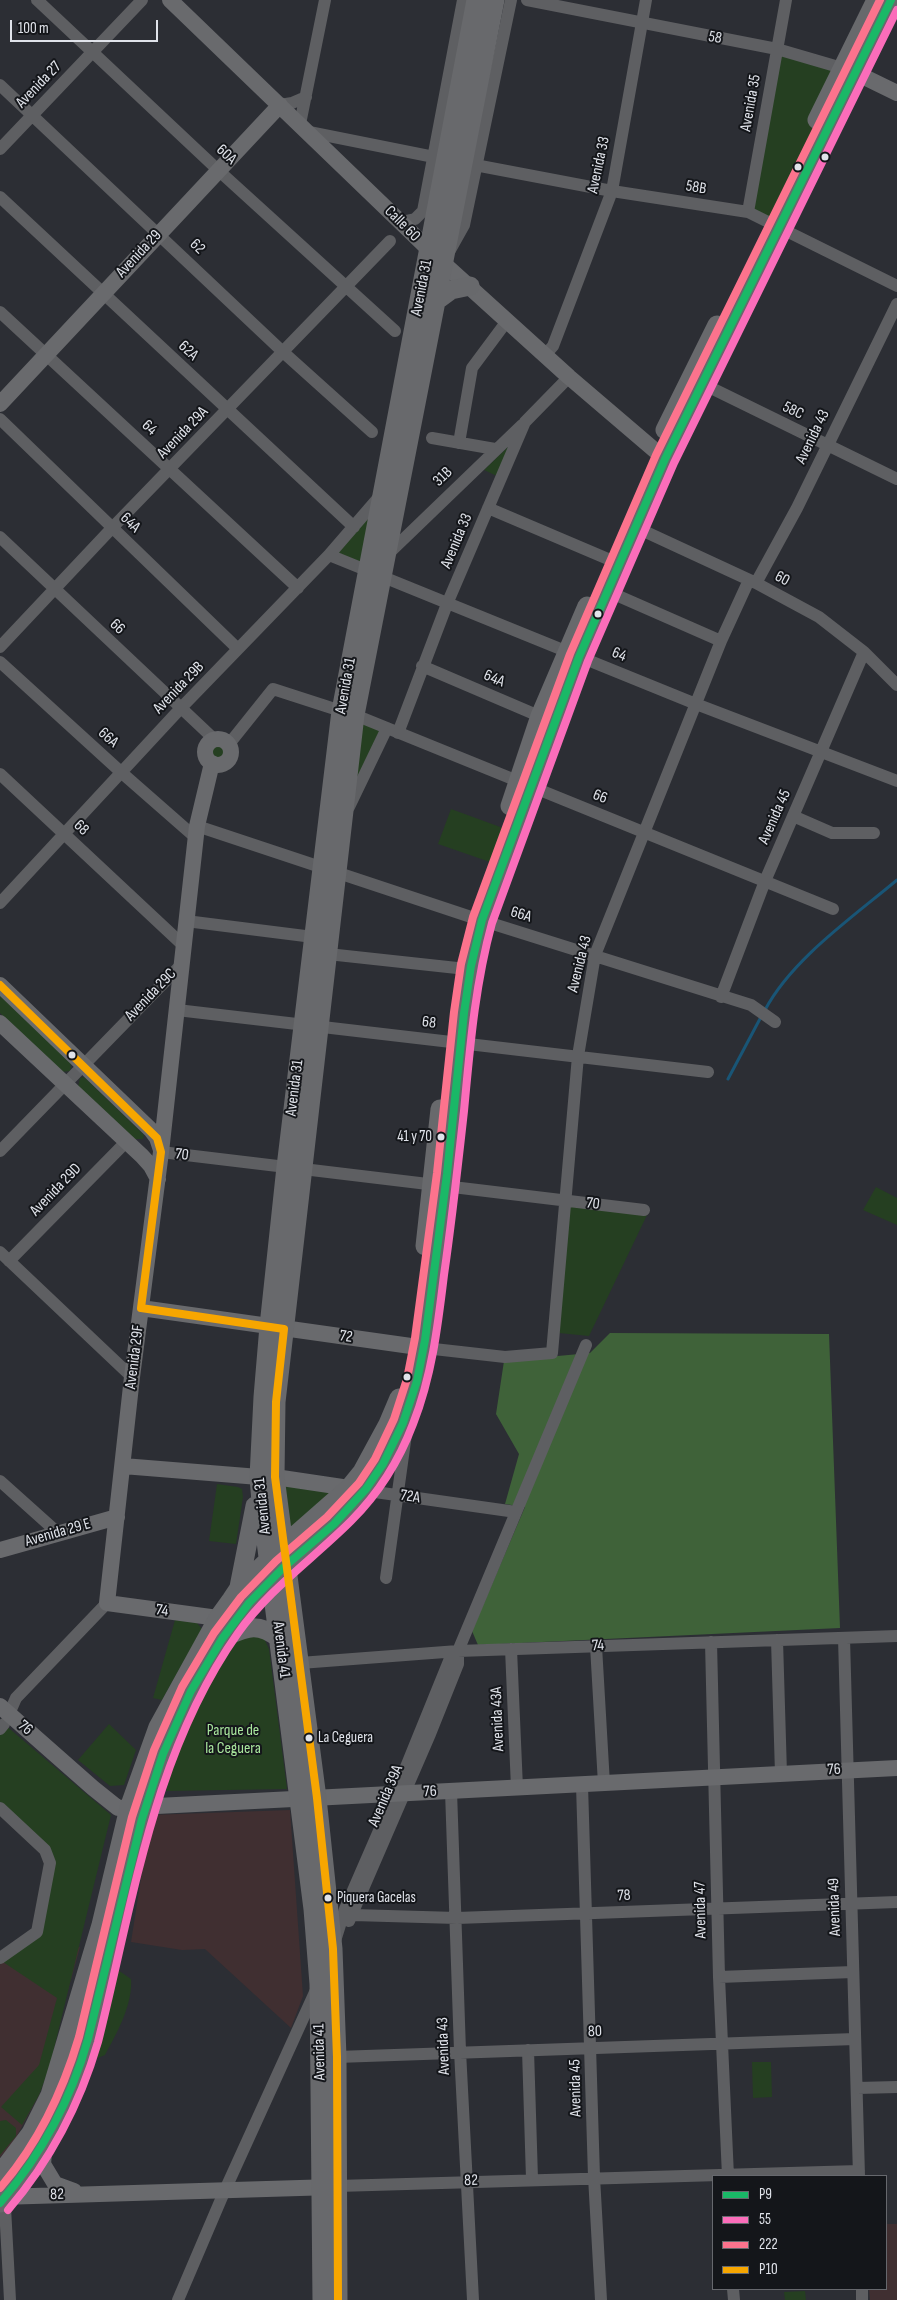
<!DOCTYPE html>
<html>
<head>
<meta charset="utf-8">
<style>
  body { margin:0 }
  #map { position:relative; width:897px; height:2300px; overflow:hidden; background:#2c2e34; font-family:"Sofia Sans Condensed",sans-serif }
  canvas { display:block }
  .legend { position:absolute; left:712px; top:2175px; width:175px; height:115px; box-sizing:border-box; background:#14161a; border:1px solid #66686d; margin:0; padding:6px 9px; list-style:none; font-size:15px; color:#e0e3ea }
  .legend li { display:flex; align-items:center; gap:10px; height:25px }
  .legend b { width:25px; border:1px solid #66686d }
  .scale { position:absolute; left:10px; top:20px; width:148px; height:22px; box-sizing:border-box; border:2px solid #e0e3ea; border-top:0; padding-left:6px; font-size:15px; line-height:18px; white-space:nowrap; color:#e0e3ea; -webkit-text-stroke:4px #14161a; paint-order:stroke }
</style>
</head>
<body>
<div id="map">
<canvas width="897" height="2300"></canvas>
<ul class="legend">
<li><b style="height:6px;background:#1ab867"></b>P9</li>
<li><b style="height:6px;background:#fb6dba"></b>55</li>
<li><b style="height:6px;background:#fc738d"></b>222</li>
<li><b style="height:6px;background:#f7a600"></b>P10</li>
</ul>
<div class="scale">100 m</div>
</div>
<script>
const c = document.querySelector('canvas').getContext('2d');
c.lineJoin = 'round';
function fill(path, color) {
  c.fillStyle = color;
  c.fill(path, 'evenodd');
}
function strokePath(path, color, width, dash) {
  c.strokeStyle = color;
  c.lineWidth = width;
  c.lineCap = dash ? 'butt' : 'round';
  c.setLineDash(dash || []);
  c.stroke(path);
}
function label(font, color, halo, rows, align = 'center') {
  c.font = font + ' "Sofia Sans Condensed",sans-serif';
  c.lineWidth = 4;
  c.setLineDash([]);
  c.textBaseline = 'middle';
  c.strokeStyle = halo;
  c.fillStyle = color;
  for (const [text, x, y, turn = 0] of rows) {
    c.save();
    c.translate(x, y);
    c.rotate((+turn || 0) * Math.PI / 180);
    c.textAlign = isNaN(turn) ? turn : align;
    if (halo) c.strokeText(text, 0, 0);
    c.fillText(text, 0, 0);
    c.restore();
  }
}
fill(new Path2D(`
  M290 1810 303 1996 291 2028 205 1949 182 1950 131 1942 151 1815Z
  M80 1947 39 2095 12 2145 0 2157V1961Z
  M886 2224H897V2300H870L869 2289H886Z`), '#402f31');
fill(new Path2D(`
  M777 49 843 67 767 222 748 212Z
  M513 442 499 477 484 470Z
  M381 496 367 570 329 555Z
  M355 715 387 728 343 818Z
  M209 752a9 9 0 1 1 18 0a9 9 0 1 1-18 0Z
  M451 809 503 828 490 862 438 844Z
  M0 995 70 1060 71 1067 70 1071 61 1072 0 1013Z
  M84 1077 144 1135 143 1139H135L78 1087 80 1078Z
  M876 1187 897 1198V1225L863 1210Z
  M568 1205 648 1213 589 1336 559 1333Z
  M275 1477 349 1488 283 1546Z
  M217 1484 238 1487 242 1489 243 1497 236 1544 209 1541Z
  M175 1620 197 1623 202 1629 162 1700 153 1698Z
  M245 1635 263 1636 269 1649 287 1789 166 1791 179 1737 233 1644Z
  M4 1724 111 1815 49 2069 39 2095 22 2125 1 2107 39 2065 57 1998 0 1960 37 1932 50 1863 0 1808V1729Z
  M109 1724 136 1750 124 1785 110 1786 78 1760Z
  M115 1968 131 1979C133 2004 117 2033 105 2055L95 2059Z
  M752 2062H771L772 2097 753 2098Z
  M6 2120 16 2128V2136L0 2155V2121Z
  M805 2291 806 2300H785L784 2292Z`), '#253f21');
fill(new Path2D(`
  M610 1333 829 1334 840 1628 478 1645 472 1631 525 1507 505 1504 519 1454 496 1414 504 1361 590 1353Z`), '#3f6239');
strokePath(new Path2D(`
  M765 1010C792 959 853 917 897 880
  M728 1079 762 1015`), '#195576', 3);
strokePath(new Path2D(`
  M37 0 218 170 395 331
  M527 0 777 49 849 70
  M0 85 283 352 372 432
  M280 105 292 103 306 97
  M300 124 325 0
  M309 132 434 157
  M0 149 142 0
  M475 165 612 191 748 212 897 286
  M0 197 354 527
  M748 212 786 0
  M401 222 415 219 423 211 463 0
  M450 250 464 225 511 0
  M0 312 298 588
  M545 355 553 346 612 191 646 0
  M703 384 897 479
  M0 419 238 649
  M432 438 495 449
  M459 443 472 368 507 321
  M488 508 608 559
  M635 527 756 583 819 617 864 652 897 685
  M0 537 214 739
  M329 555 696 704 897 781
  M387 555 522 425
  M756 583 797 508 897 304
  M607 591 721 641
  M0 647 112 528 390 241
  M0 662 122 773 195 837
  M422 666 546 719
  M355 715 833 909
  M398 733 447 604 525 422 569 377
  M229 744 273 689 341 711
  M0 774 184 946
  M349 807 387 728
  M793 816 832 833H874
  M197 826 471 917 751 1005 775 1022
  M0 903 180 709 329 555 380 496
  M186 921 313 937
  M328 954 457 968
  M721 997 765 881 864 652
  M177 1010 708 1072
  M0 1151 182 964
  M161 1152 286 1167
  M303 1169 644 1210
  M0 1252 132 1377
  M9 1261 126 1142
  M425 1348 505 1357 552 1353 578 1056 595 955 721 641 749 580
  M0 1481 58 1533
  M361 1490 516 1512
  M386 1578 407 1427
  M844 1638 859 2176
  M777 1640 781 1774
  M711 1642 719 1977 728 2176
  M596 1646 604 1784
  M511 1649 517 1788
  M300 1663 458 1651 897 1636
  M9 1714 16 1698 107 1603
  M0 1729 4 1724
  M582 1785 594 2177 601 2300
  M451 1791 460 2051 473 2300
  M0 1808 45 1850 50 1863 37 1932 0 1958
  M353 1915 457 1918 897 1902
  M349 1921 430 1734 458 1664V1651
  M335 1941 345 1909 395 1794 449 1661 458 1651 586 1345
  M719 1977 853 1972
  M528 2050 532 2179
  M337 2057 855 2039
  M857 2088 897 2087
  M3 2170 10 2300
  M337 2186 859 2171
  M733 2289 734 2300
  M862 2289V2300
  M178 2300 225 2190 316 1990`), '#5e5f62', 12);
strokePath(new Path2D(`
  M170 0 443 263 569 377 665 459
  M856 73 897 93
  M0 404 280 105
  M205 752a13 13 0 1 1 26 0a13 13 0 1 1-26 0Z
  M212 763 197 826 161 1152 132 1377 107 1603 218 1618
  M0 985 151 1130 157 1138 161 1150
  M0 1023 142 1156 151 1166 158 1179
  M141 1308 425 1348
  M123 1466 259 1477
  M275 1477 349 1488
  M0 1550 117 1517
  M0 1706 93 1788 118 1808 897 1768
  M45 2142 43 2164 55 2184 74 2191
  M0 2197 333 2187`), '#696a6d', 16);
strokePath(new Path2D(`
  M817 120 876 0
  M436 301 451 290 470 286
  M665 430 717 325
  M510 806 540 716 587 606
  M425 1246 440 1109
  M239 1587 255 1506
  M224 1637C248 1627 257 1622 279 1638
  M0 2174 31 2133 50 2095 101 1925 129 1808 158 1727 218 1618 231 1600 239 1588 283 1546 349 1488 362 1472 388 1424 399 1398
  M0 2203C30 2170 54 2129 71 2089 90 2047 97 1998 108 1953 131 1865 148 1772 191 1691 210 1656 232 1620 259 1592 289 1559 328 1534 357 1500 383 1471 402 1432 413 1395 424 1359 428 1321 433 1284 441 1225 448 1167 454 1108 460 1045 464 981 482 920L579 657 665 459 891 0
  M322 2300 319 1984 313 1909 261 1502 259 1477 263 1397 269 1326 286 1167 341 711 476 0
  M338 2300 337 2057 333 1949 317 1798 275 1477 276 1402 355 715 495 0`), '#68696c', 19);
strokePath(new Path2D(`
  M0 2203C41 2155 71 2100 88 2039L142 1819 163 1754 191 1691 222 1639 249 1603 283 1568 334 1524 366 1489 383 1464 403 1423 417 1381 425 1340 447 1174 464 1013 471 966 482 920 579 657 665 459 891 0`), '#1ab867', 8);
strokePath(new Path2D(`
  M8 2210C50 2161 80 2104 98 2042 133 1903 153 1753 238 1633 269 1589 313 1559 351 1521 378 1494 399 1461 413 1424 432 1376 438 1325 444 1275 452 1220 458 1165 464 1111 470 1047 475 985 492 923L588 661 674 463 897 10`), '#fb6dba', 8);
strokePath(new Path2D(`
  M0 2188C37 2145 63 2091 79 2037L132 1817 154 1750 182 1687 214 1633 241 1597 276 1561 327 1517 359 1483 375 1459 394 1419 407 1379 415 1338 437 1173 454 1012 461 964 473 917 570 654 656 455 880 0`), '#fc738d', 8);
strokePath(new Path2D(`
  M0 985 157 1138 161 1152 141 1308
  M141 1308 284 1329 276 1402 275 1477 317 1798 333 1949 337 2057 338 2300`), '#f7a600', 8);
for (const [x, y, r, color] of [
  [825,157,4.5,"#e0e3ea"],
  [798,167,4.5,"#e0e3ea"],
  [598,614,4.5,"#e0e3ea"],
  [72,1055,4.5,"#e0e3ea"],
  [441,1137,4.5,"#e0e3ea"],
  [407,1377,4.5,"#e0e3ea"],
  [309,1738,4.5,"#e0e3ea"],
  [328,1898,4.5,"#e0e3ea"]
]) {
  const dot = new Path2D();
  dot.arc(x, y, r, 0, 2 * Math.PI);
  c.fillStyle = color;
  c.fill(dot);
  strokePath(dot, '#14161a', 2);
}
label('15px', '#e0e3ea', '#14161a', [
  ["41 y 70",432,1137,"right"],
  ["La Ceguera",318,1738],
  ["Piquera Gacelas",337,1898]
], 'left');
label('16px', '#e0e3ea', '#14161a', [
  ["58",715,38,11],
  ["Avenida 27",39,85,-46],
  ["Avenida 35",751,103,-80],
  ["60A",226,155,43],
  ["Avenida 33",599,165,-78],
  ["58B",696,188,9],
  ["Calle 60",402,224,45],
  ["62",197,247,44],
  ["Avenida 29",139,254,-47],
  ["Avenida 31",422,288,-79],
  ["62A",188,351,43],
  ["58C",793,411,26],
  ["64",149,428,43],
  ["Avenida 29A",183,433,-46],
  ["Avenida 43",813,437,-64],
  ["31B",443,477,-44],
  ["64A",130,523,44],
  ["Avenida 33",457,541,-67],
  ["60",782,579,28],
  ["66",117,627,43],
  ["64",619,655,22],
  ["64A",494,679,23],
  ["Avenida 31",346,686,-80],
  ["Avenida 29B",179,688,-46],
  ["66A",108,738,42],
  ["66",600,797,21],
  ["Avenida 45",775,817,-66],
  ["68",81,828,43],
  ["66A",521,915,17],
  ["Avenida 43",580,964,-76],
  ["Avenida 29C",151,995,-46],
  ["68",429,1023,7],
  ["Avenida 31",295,1088,-83],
  ["70",182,1155,7],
  ["Avenida 29D",56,1190,-46],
  ["70",593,1204,7],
  ["72",346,1337,8],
  ["Avenida 29F",135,1357,-83],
  ["72A",410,1497,8],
  ["Avenida 31",263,1506,-96],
  ["Avenida 29 E",58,1533,-16],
  ["74",162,1611,8],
  ["74",598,1646,-2],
  ["Avenida 41",281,1650,83],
  ["Avenida 43A",498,1719,-92],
  ["76",25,1728,41],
  ["76",834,1770,-3],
  ["76",430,1792,-3],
  ["Avenida 39A",386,1796,-67],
  ["78",624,1896,-2],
  ["Avenida 49",835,1907,-92],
  ["Avenida 47",701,1910,-91],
  ["80",595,2032,-2],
  ["Avenida 43",444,2046,-92],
  ["Avenida 41",320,2052,-91],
  ["Avenida 45",576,2088,-91],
  ["82",471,2181,-2],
  ["82",57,2195,-2]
]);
label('16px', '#a9e69d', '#14161a', [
  ["Parque de",233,1731],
  ["la Ceguera",233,1749]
]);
</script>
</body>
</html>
